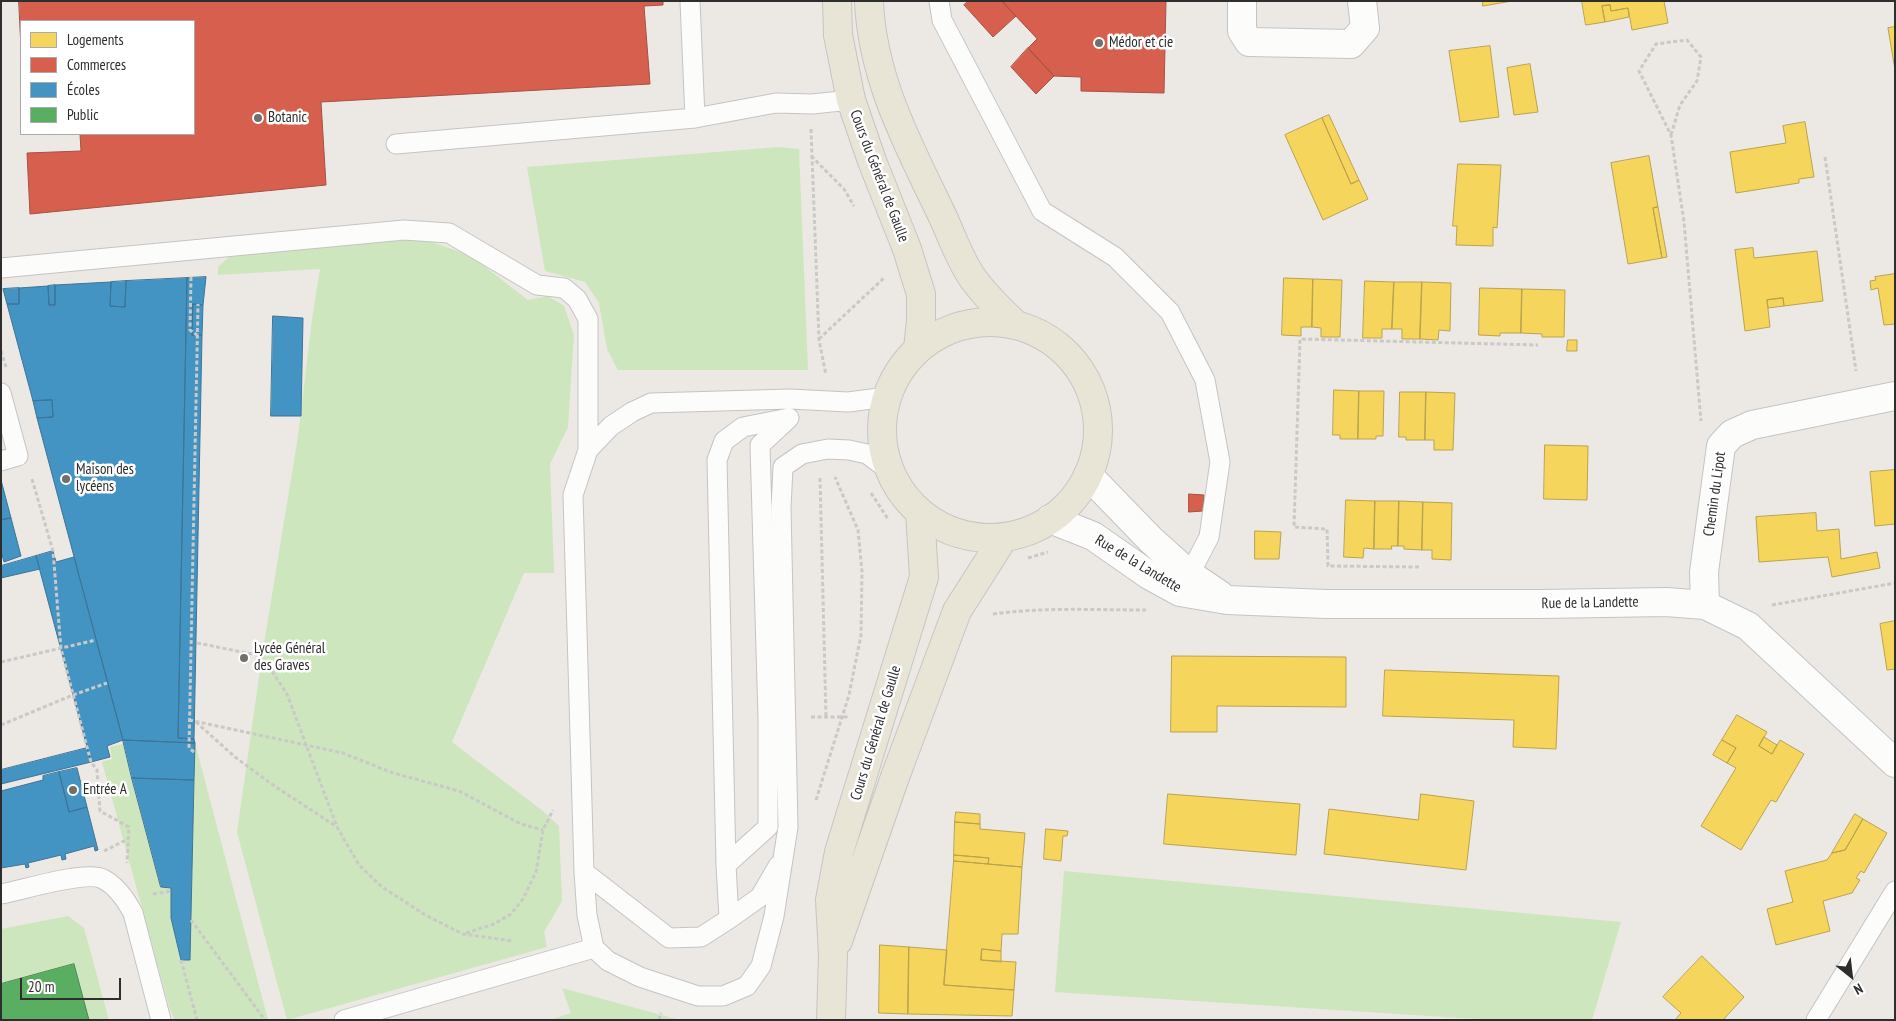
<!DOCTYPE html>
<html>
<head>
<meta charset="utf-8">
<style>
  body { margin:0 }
  #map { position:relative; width:1896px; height:1021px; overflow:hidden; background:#ece8e4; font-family:"PT Sans Narrow",sans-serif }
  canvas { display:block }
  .frame { position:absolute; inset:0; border:2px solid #2e2e2e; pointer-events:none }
  .legend { position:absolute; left:20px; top:20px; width:175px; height:115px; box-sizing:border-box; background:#fff; border:1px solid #ababab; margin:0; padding:6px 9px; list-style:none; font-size:15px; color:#2e2e2e }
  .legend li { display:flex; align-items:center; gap:10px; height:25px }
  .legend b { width:25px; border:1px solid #ababab }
  .north { position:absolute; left:1826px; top:951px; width:50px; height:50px; -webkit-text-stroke:4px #fff; paint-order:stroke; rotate:151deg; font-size:14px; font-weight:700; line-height:20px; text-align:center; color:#2e2e2e }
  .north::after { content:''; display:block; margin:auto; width:18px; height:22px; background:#2e2e2e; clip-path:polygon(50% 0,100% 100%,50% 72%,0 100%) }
  .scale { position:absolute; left:20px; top:978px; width:101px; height:22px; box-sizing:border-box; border:2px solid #2e2e2e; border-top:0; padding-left:6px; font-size:15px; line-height:18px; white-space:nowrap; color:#2e2e2e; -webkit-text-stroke:4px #fff; paint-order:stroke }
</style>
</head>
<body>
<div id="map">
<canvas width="1896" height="1021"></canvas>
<div class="frame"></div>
<ul class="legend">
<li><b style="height:14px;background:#f6d55c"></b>Logements</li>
<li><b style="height:14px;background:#d6604d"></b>Commerces</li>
<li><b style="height:14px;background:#4393c3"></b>Écoles</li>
<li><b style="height:14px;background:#5aae61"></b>Public</li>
</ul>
<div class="north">N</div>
<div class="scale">20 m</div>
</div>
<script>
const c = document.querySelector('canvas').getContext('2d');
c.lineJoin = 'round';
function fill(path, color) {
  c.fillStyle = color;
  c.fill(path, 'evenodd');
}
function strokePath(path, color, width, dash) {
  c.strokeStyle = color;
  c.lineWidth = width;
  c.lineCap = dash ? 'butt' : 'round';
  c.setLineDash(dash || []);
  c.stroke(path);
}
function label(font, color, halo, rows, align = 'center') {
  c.font = font + ' "PT Sans Narrow",sans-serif';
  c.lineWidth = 5;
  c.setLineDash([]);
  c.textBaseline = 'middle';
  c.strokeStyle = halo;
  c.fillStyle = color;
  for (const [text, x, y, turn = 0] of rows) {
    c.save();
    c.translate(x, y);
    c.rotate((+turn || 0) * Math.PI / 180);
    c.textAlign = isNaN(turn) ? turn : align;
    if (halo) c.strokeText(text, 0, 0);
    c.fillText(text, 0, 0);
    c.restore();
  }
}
fill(new Path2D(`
  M779 147 799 149 808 370H618L607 349 599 303 585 282 545 271 527 167Z
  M421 238 471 256 528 300 548 296 564 306 574 335 568 427 550 464 554 573H524L452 742 543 811 559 826 562 901 544 932 547 947 287 1020 237 832 262 656 298 436 312 319 320 269 218 275V267L230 256Z
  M195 743 268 1020H175L170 1010 102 762 112 759 110 747 123 744 161 887 171 888V918L181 959 190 960Z
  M1064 871 1140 878 1621 922 1592 1020H1492L1055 992Z
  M68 916 84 928 109 1020H1V929Z
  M562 988 680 1020H549L571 1013Z`), '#cee6be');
const homes = new Path2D(`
  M1483 1H1512L1483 6Z
  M1582 1H1664L1668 23 1632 30 1628 8 1611 11 1610 5 1602 6 1605 22 1586 25Z
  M1610 5 1611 11 1628 8 1629 17 1605 22 1602 6Z
  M1895 27V70L1888 28Z
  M1490 46 1499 117 1460 122 1449 51Z
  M1530 64 1538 112 1514 115 1507 68Z
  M1329 115 1359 180 1351 184 1322 118Z
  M1322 118 1351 184 1359 180 1368 199 1323 220 1285 135Z
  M1805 122 1814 177 1799 179V183L1736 193 1730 152 1786 143 1783 126Z
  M1649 156 1658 207 1653 208 1662 258 1628 264 1611 163Z
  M1458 164 1501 165 1497 228 1493 227V246L1456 245 1457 226H1453Z
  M1658 207 1667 257 1662 258 1653 208Z
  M1753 248 1754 258 1817 251 1823 301 1784 306 1783 298 1767 300 1770 327 1745 331 1735 250Z
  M1895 274V324L1884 325 1878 288 1871 290 1870 281 1876 280 1875 277Z
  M1284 278 1313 279 1312 327H1301V336L1282 335Z
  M1313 279 1342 280 1340 337H1321V328L1312 327Z
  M1365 281 1394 282 1392 329H1382V338H1363Z
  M1394 282H1422L1420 339H1402V329H1392Z
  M1422 282 1451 283 1450 331 1439 330 1438 340 1420 339Z
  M1480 288 1522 289 1521 333H1500V336L1479 335Z
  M1522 289 1565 290 1564 337H1542V334L1521 333Z
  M1783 298 1784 306 1768 308 1767 300Z
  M1568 340H1577V351H1567Z
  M1334 390 1359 391 1358 439H1340V435H1333Z
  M1359 391H1384L1383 436H1376V439H1358Z
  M1400 392H1426L1425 440H1406V437H1399Z
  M1426 392 1455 393 1453 450H1434V440H1425Z
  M1545 445 1588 446 1587 500 1544 499Z
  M1895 470V524L1875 526 1870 472Z
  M1346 500 1375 501 1374 549 1364 548 1363 558 1344 557Z
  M1375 501H1399L1398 546H1391L1392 549H1374Z
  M1399 501 1423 502 1422 550 1404 549V546H1398Z
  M1423 502 1452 503 1451 560 1432 559V550H1422Z
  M1816 513 1817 531 1839 529 1841 559 1877 552 1880 568 1832 577 1828 557 1759 562 1756 517Z
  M1255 531 1281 532 1279 559H1255Z
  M1895 621V669L1887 670 1880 624Z
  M1172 656 1346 657V707L1217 706V732H1171Z
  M1385 670 1559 676 1556 749 1513 747 1514 720 1383 716Z
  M1737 715 1767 732 1759 746 1772 754 1780 740 1804 754 1776 802 1771 800 1741 850 1701 826 1736 768 1727 763 1736 748 1722 740Z
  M1764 737 1777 745 1772 754 1759 746Z
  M1722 740 1736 748 1727 763 1713 755Z
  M1168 794 1300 804 1296 855 1164 844Z
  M1421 794 1474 801 1466 870 1324 854 1329 809 1418 820Z
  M956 812 980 814V824L955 822Z
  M1855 814 1863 819 1845 850 1832 853Z
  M1863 819 1887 833 1864 873 1861 871 1856 878 1860 880 1852 893 1823 901 1830 931 1776 945 1767 909 1793 902 1785 871 1827 860 1832 853 1845 850Z
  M955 822 980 824V829L1025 833 1022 867 988 864 989 858 954 855Z
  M1046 829 1068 831 1067 836H1063L1061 861 1044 859Z
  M954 855 989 858 988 864 954 861Z
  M954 861 1022 867 1018 934H1002L1001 951 982 949 981 960 1016 962 1014 990 944 985Z
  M880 945 909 947 908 1014 879 1013Z
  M909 947 947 950 944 985 1014 990 1012 1016 908 1014Z
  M982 949 1001 951V962L981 960Z
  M1702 956 1744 997 1723 1020H1675L1681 1013 1663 997Z`);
fill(homes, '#f6d55c');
strokePath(homes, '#baa34e', 1);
const shops = new Path2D(`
  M19 1H663V5L644 6 650 84 321 102 326 185 30 214 27 153 81 151 80 134H194V21H21V47Z
  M969 1H1002L1016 16 993 37 964 5Z
  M1002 1H1166L1164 93 1081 91V77L1054 76 1028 48 1037 39Z
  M1028 48 1054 76 1036 94 1011 67Z
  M1189 494 1204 495 1203 511 1189 512Z`);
fill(shops, '#d6604d');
strokePath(shops, '#a45144', 1);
const schools = new Path2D(`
  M206 277 203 305 193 304 192 335H202L194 739 178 738 187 278Z
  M187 278 178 738 194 739 195 743 123 740 37 418 53 417 52 400 33 401 7 304H19V288L48 286 49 305H55V285L111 282 110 306 125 307 126 281Z
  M126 281 125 307 110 306 111 282Z
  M55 285V305H49L48 286Z
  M19 288V304H7L3 289Z
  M193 304 203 305 202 335H192Z
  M273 316 303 318 301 416H271Z
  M52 400 53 417 37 418 33 401Z
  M1 480 11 518 1 520Z
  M11 518 21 556 4 562 1 551V520Z
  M53 551 56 562 74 557 123 740 107 746 110 757 91 762 36 556Z
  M36 556 40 569 1 578V566Z
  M123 740 195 743 194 780 132 778Z
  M87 748 91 762 1 784V770Z
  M77 768 87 807 69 812 59 772Z
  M59 772 69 812 87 807 98 850 95 851 94 846 65 854 66 859 62 860 61 855 28 863 29 867 26 868 25 864 1 868V791L43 780V776Z
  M132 778 194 780 190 960H181L171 918V888L161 887Z`);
fill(schools, '#4393c3');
strokePath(schools, '#3d7596', 1);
const public = new Path2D(`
  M74 964 89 1020H1V984Z`);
fill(public, '#5aae61');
strokePath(public, '#4d8852', 1);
const service = new Path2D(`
  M690 1 695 118
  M939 1 942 20 1042 211 1115 257 1170 312 1205 380 1220 462 1209 537 1184 585
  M396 144 695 118 776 103 812 104 851 100
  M1 268 404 230 449 233 537 285 564 288 577 299 588 319V450
  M1 393 18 456 1 461
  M887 397 848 402 790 399 651 403 632 412 611 426 588 450 573 495 584 872 587 915 594 948 608 961 640 977 698 996H723L747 986 761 966 774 916 788 827 781 508 783 467 802 454 828 449 849 450 867 454 891 472
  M726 865 768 827V718L760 445 788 419
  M584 872 669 938 701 937 729 919 760 897 778 866
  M1 894C23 890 86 870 103 879 117 886 126 900 133 913L161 1020
  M729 919 726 865 717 460 724 441 743 427 789 418
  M344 1020 594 948
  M1816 1020 1895 891`);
const minor = new Path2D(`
  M1242 1V31L1249 42 1351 44 1365 28 1362 1
  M1088 475 1151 540 1189 574 1220 595
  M1050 519 1093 536 1149 575 1180 592 1227 600 1326 604H1542L1666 602 1705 605 1748 626 1895 763
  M1705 605 1704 572 1721 446 1732 434 1752 425 1895 396`);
const primary = new Path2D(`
  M837 1 838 35 851 100 872 161 907 249 921 294V320L918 349
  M869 1C872 79 909 146 942 215 951 234 961 263 974 280 986 296 1000 310 1015 324
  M882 430a108 108 0 1 1 216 0a108 108 0 1 1-216 0Z
  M838 941 895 777 957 611 1004 537
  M831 1020 833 955 830 900 839 852 924 577 920 512`);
strokePath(service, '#c5c4c5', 21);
strokePath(minor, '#c5c4c5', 30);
strokePath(primary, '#c6c5c4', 30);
strokePath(new Path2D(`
  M811 129 819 340 826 375
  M1671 135 1680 105 1697 81 1701 57 1687 40 1656 44 1639 71 1671 135 1684 222 1701 421
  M811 156 844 189 854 206
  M1825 157 1856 371
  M191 277 190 330 197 335
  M819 339 884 278
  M1 351 6 367
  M820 478 826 717
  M32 479 53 551 61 649 91 762 97 770 100 811 129 827 127 863
  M871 493 888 519
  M1028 558 1048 552
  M1419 567 1328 566 1327 529 1294 527 1300 339 1538 345
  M1772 605 1895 583
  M993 614C1044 607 1095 610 1146 610
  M197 643 262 656 287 694 337 827 359 865 382 887 427 916 463 934 513 941
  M1 662 96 640
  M811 717H850
  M189 720 343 753 390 772 459 791 521 824 543 830
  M196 722 235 757 270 783 337 827
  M1 725 73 695 107 683
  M194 752 189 748 198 304
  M816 800 849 695 861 635 862 572 858 530 835 477
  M104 851 128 839
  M153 894 172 891
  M191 920 265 1020
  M466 933 494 924 511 914 523 899 536 872 543 830 553 810
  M181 960 197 1020
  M659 1020 661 1013`), '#c9c9c8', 3, [4, 2.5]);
strokePath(service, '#fcfcfb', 19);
strokePath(minor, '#fcfcfb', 28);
strokePath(primary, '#e8e4d6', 28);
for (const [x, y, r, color] of [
  [1099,43,5,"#706f6e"],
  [258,118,5,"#706f6e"],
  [66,479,5,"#706f6e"],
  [244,658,5,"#706f6e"],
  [73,790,5,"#706f6e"]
]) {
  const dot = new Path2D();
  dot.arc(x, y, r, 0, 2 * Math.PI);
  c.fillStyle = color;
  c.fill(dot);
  strokePath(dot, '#fff', 2);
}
label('15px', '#2e2e2e', '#fff', [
  ["Médor et cie",1109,43],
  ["Botanic",268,118],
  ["Maison des",76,470],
  ["lycéens",76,487],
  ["Lycée Général",254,649],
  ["des Graves",254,666],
  ["Entrée A",83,790]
], 'left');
label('15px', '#2e2e2e', '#fff', [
  ["Cours du Général de Gaulle",879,176,69],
  ["Chemin du Lipot",1715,494,-82],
  ["Rue de la Landette",1138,564,31],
  ["Rue de la Landette",1590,603,-1],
  ["Cours du Général de Gaulle",876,733,-73]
]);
</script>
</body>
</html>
